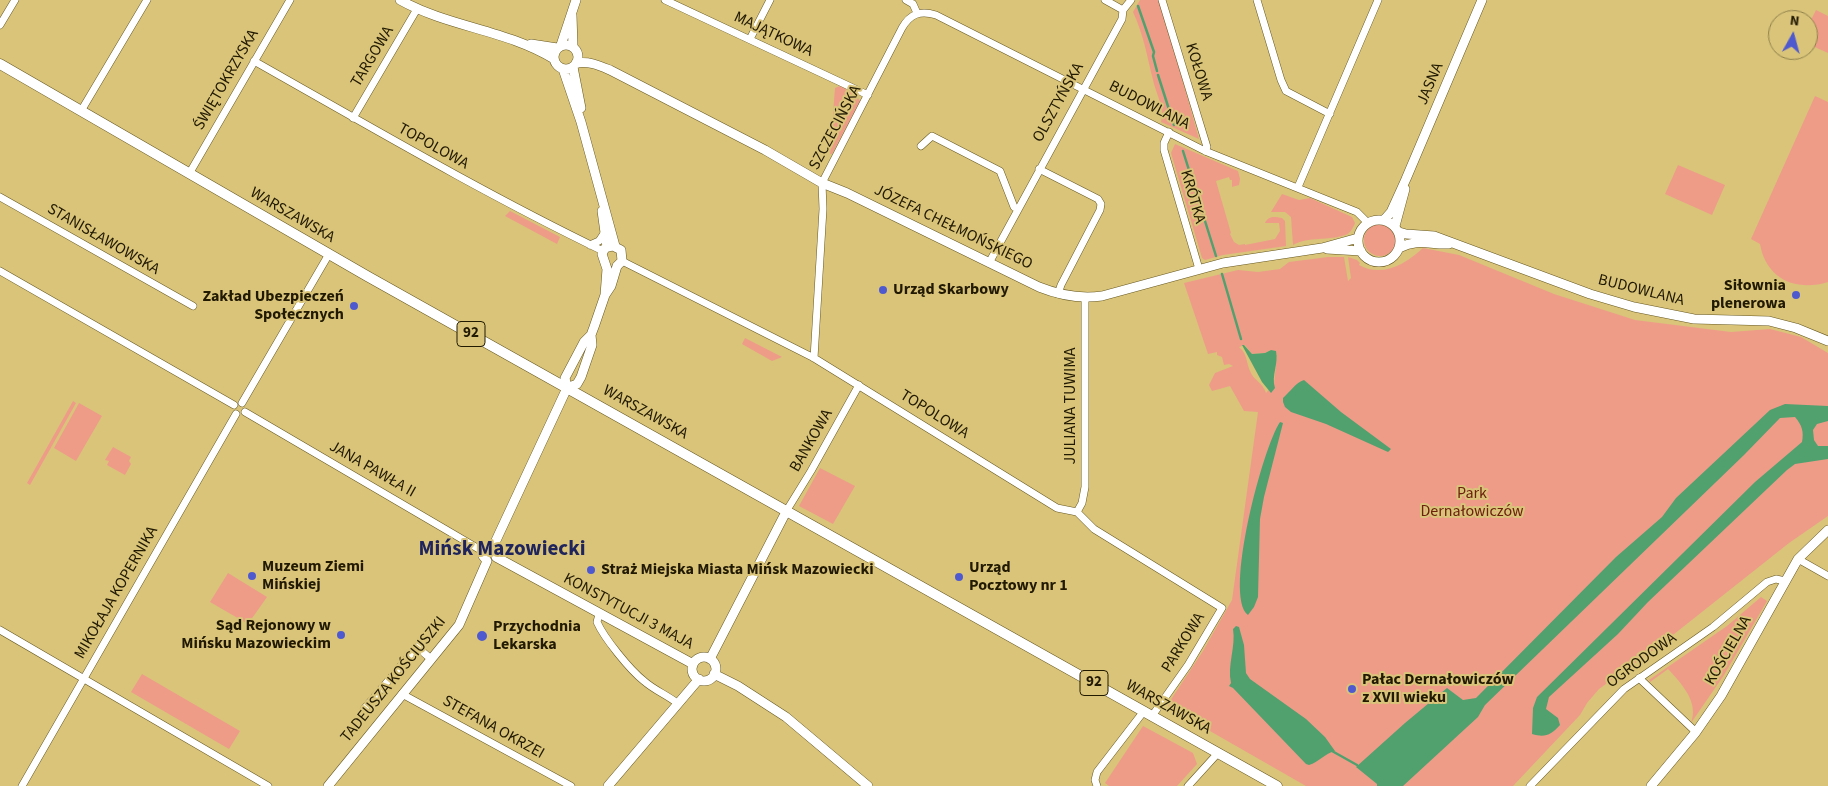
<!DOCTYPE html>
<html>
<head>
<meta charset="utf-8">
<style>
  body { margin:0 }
  #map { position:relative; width:1828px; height:786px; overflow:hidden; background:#d9c47a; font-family:"Source Sans 3",sans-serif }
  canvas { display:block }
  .north { position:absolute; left:1768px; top:10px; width:50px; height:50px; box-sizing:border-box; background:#d9c47a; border:1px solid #8f8049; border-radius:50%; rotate:7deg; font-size:14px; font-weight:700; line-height:20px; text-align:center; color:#211900 }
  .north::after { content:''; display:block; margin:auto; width:18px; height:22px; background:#4f59cf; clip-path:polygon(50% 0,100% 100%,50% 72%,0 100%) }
</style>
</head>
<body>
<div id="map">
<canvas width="1828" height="786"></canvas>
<div class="north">N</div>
</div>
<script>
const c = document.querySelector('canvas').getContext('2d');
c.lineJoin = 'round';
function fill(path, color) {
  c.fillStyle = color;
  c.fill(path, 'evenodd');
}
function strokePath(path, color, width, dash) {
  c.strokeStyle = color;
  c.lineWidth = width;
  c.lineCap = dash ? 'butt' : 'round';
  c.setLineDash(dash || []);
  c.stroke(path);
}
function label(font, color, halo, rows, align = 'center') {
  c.font = font + ' "Source Sans 3",sans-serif';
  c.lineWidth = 4;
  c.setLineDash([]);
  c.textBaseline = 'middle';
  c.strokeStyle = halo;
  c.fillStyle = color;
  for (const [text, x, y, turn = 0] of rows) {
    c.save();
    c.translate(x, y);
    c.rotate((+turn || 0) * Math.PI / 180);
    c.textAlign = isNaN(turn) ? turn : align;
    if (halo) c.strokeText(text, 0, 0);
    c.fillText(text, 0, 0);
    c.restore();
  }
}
fill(new Path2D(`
  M1140 0H1160L1199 139 1161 122C1165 108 1156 94 1153 80 1147 56 1144 36 1133 12Z
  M1816 10 1828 16V53L1808 44V26Z
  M840 86 856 95 860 101 832 154H830L835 88Z
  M1815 96 1828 102V282C1796 292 1766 279 1760 244L1751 239Z
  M1175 144 1238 171 1240 179 1239 185 1232 187V180H1230L1229 177 1216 181 1231 233 1230 234 1234 242 1239 245 1245 244V245L1275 239 1280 231 1279 223H1265C1269 215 1275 217 1282 218L1285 221 1286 246 1223 255 1205 260 1202 258 1171 153Z
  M1678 165 1725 185 1712 215 1665 194Z
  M1282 194 1299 200 1310 198 1352 217 1355 223C1353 228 1350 234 1345 235 1328 241 1309 236 1293 245L1291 217 1285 212H1271Z
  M510 211 560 237 557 244 505 216Z
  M1364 240a16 16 0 1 1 32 0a16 16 0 1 1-32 0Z
  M1423 248 1459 255 1554 294 1635 320 1731 332 1770 329 1801 337 1828 353V516L1789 543 1659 646 1599 689 1587 703 1580 715 1513 786H1306L1168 707V704L1203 651 1232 600 1258 412 1244 411 1230 386 1212 391 1209 385 1215 373 1233 366 1229 364 1224 365 1222 357 1217 355V352L1208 354 1184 283 1238 270 1258 272 1280 269 1289 262 1328 257H1344L1348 281 1351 278 1348 257 1357 260 1360 263 1359 265C1382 278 1406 264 1423 248ZM1245 345 1252 354 1265 353 1271 350 1277 354 1274 384 1266 393C1263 383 1254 380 1251 373 1246 364 1248 354 1239 347Z
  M745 338 782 357 772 361 742 344Z
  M73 401 76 403 30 485 27 483Z
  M79 403 102 416 76 461 54 448Z
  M113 447 131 457 129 461 131 464 125 475 107 465 109 461 105 460Z
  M820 468 855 486 833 524 799 506Z
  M228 573 267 597 248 624 210 602Z
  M1761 597 1767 601 1724 675 1691 723C1699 702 1682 684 1668 669L1650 682 1649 680 1727 626Z
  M142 674 240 731 229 749 131 692Z
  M1143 726 1193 753 1197 764 1177 786H1109L1105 783Z`), '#ee9c88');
fill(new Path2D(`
  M1242 345H1244L1252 354 1265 353 1271 350 1276 351C1279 363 1271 376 1275 388L1271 393 1262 382Z
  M1304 380 1341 412 1391 449 1388 452 1326 424 1291 412 1285 407 1283 402V398C1289 393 1296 382 1304 380Z
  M1785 404 1828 406V421L1817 424 1813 430 1814 440 1818 446H1828V459L1795 464 1787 470 1648 602 1618 634 1549 697 1546 709 1558 718 1560 725C1551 735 1545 738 1532 734L1533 708 1537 697 1755 482 1802 442C1804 432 1802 425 1795 417L1780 418 1744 455 1485 705 1478 717 1403 786H1377V784L1356 767 1405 723 1447 688 1463 700 1476 698 1616 557 1662 517 1676 498 1770 410Z
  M1280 422 1283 423 1264 497 1260 519 1258 597 1254 607 1248 615C1223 596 1263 447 1280 422Z
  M1236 626 1239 627 1244 645 1246 673 1250 679 1306 719 1325 737 1335 751C1324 754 1319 762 1309 765L1306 764 1233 688 1229 686 1231 683C1227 665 1236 647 1233 629Z`), '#51a16f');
strokePath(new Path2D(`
  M1138 6 1154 52 1153 56 1157 71
  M1158 75 1174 125
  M1183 151 1216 256
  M1222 274 1241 339
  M1332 751 1357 765`), '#51a16f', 2.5);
const minor = new Path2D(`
  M665 0 868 95
  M906 0 913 4
  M1105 0 1123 10
  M1162 0 1207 147 1205 151
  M1257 0 1281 80 1286 91 1330 114
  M913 4 917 13
  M0 25 15 0
  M750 39 770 0
  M254 61C369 126 483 193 603 251
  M81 111 147 0
  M353 118 417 9
  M1169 132 1164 143V150L1199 269
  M921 146 932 136 1000 171 1014 207 1018 209
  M1039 169 1098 199 1101 204 1100 210 1061 285 1058 294
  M189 174 290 0
  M1298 187 1378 0
  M0 197 193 306
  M590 245 599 241 605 232
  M622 261 814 358 1057 508 1077 512 1094 529 1222 608 1188 665 1152 716
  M989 263 1122 19 1123 10 1131 0
  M0 271 234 405
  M814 358 823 209 822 183 902 28C910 14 920 10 936 15L1205 151 1357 212 1368 223
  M242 403 329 254
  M245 412 484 552
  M787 510 811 471 859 385
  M1077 512 1082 503 1085 487V297
  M1798 559 1828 576
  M599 614 597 622C604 638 630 670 644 681 654 690 667 695 677 703
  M0 630 268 786
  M1639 678 1696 732
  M402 694 571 786
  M364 709 417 647 431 659
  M22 786 236 414
  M1097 786 1095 780 1097 772 1144 711
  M1188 786 1218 753
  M1530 786 1624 689 1713 627 1767 582 1776 579 1785 581`);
const tertiary = new Path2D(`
  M400 0C448 27 507 30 554 59
  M572 15 573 47
  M531 44 557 48
  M554 57a12 12 0 1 1 24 0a12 12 0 1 1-24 0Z
  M561 45 576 0
  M576 63C589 61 598 65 610 70L765 150 822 183 847 193 1039 287C1059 295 1080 299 1102 296L1223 263 1322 248 1358 238
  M573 67 581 108
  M563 69 581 122 615 246
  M602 211 607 247
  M1358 241a21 21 0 1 1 42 0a21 21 0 1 1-42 0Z
  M1384 220 1391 212 1406 179 1482 0
  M1395 226 1405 189
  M1399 232 1406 234 1434 236 1590 294 1634 307 1694 319 1769 321 1796 328 1828 341
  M1399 248C1419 238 1429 245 1449 244
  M1327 249 1361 251
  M567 388 577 384 581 377 592 345 591 335 594 327 605 295 611 286 617 266 622 261 621 250 613 246 605 248 602 254 607 269 605 295
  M567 388 565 378 584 342 591 335
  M492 549 567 388
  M496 557 693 664
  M487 561 483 556 484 552 489 549H492
  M692 669a12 12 0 1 1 24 0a12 12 0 1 1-24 0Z
  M710 659 787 510
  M714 674 738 686 786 717 868 786
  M328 786 459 625 487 561
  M608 786 699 679
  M1651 786 1696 732 1721 696 1798 559 1828 530`);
const primary = new Path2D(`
  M0 64 367 276 1277 786`);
strokePath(minor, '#675820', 8);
strokePath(tertiary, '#675820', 10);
strokePath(primary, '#675820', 11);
strokePath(minor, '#fff', 7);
strokePath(tertiary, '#fff', 9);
strokePath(primary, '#fff', 10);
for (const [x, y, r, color] of [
  [883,290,5,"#4f59cf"],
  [1796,295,5,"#4f59cf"],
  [354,306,5,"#4f59cf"],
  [591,570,5,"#4f59cf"],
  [252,576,5,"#4f59cf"],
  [959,577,5,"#4f59cf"],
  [341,635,5,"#4f59cf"],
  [482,636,6,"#4f59cf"],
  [1352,689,5,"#4f59cf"]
]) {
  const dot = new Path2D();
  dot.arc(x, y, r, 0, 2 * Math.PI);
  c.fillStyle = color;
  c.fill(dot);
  strokePath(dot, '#d9c47a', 2);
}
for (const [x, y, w] of [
  [471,334,28],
  [1094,683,28]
]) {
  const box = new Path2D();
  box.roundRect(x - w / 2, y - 12.5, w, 25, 4);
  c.fillStyle = '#d9c47a';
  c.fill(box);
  strokePath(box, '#211900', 1);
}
label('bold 15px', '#211900', null, [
  ["92",471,334],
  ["92",1094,683]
]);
label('16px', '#211900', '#d9c47a', [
  ["MAJĄTKOWA",773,35,25],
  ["TARGOWA",373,57,-59],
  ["KOŁOWA",1198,72,73],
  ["ŚWIĘTOKRZYSKA",227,80,-60],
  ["JASNA",1431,84,-67],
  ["OLSZTYŃSKA",1059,103,-61],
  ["BUDOWLANA",1149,106,27],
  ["SZCZECIŃSKA",836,128,-62],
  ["TOPOLOWA",433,147,29],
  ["KRÓTKA",1192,197,74],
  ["WARSZAWSKA",292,216,30],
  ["JÓZEFA CHEŁMOŃSKIEGO",953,228,26],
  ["STANISŁAWOWSKA",103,240,30],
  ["BUDOWLANA",1641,291,14],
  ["JULIANA TUWIMA",1071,406,-90],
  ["WARSZAWSKA",645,413,29],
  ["TOPOLOWA",934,415,32],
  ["BANKOWA",812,441,-60],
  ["JANA PAWŁA II",372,470,30],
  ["MIKOŁAJA KOPERNIKA",117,593,-60],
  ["KONSTYTUCJI 3 MAJA",628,612,28],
  ["PARKOWA",1184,643,-58],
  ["KOŚCIELNA",1729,651,-60],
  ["OGRODOWA",1642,661,-36],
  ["TADEUSZA KOŚCIUSZKI",394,680,-51],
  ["WARSZAWSKA",1168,708,29],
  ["STEFANA OKRZEI",493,728,29]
]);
label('bold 16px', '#211900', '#d9c47a', [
  ["Siłownia",1786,286,"right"],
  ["plenerowa",1786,304,"right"],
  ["Urząd Skarbowy",893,290],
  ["Zakład Ubezpieczeń",344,297,"right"],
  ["Społecznych",344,315,"right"],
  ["Muzeum Ziemi",262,567],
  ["Mińskiej",262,585],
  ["Urząd",969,568],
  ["Pocztowy nr 1",969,586],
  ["Straż Miejska Miasta Mińsk Mazowiecki",601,570],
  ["Sąd Rejonowy w",331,626,"right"],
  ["Mińsku Mazowieckim",331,644,"right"],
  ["Przychodnia",493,627],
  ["Lekarska",493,645],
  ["Pałac Dernałowiczów",1362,680],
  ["z XVII wieku",1362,698]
], 'left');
label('16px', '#6c200e', '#d9c47a', [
  ["Park",1472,494],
  ["Dernałowiczów",1472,512]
]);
label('bold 21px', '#1f245d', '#d9c47a', [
  ["Mińsk Mazowiecki",502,550]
]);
</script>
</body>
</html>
